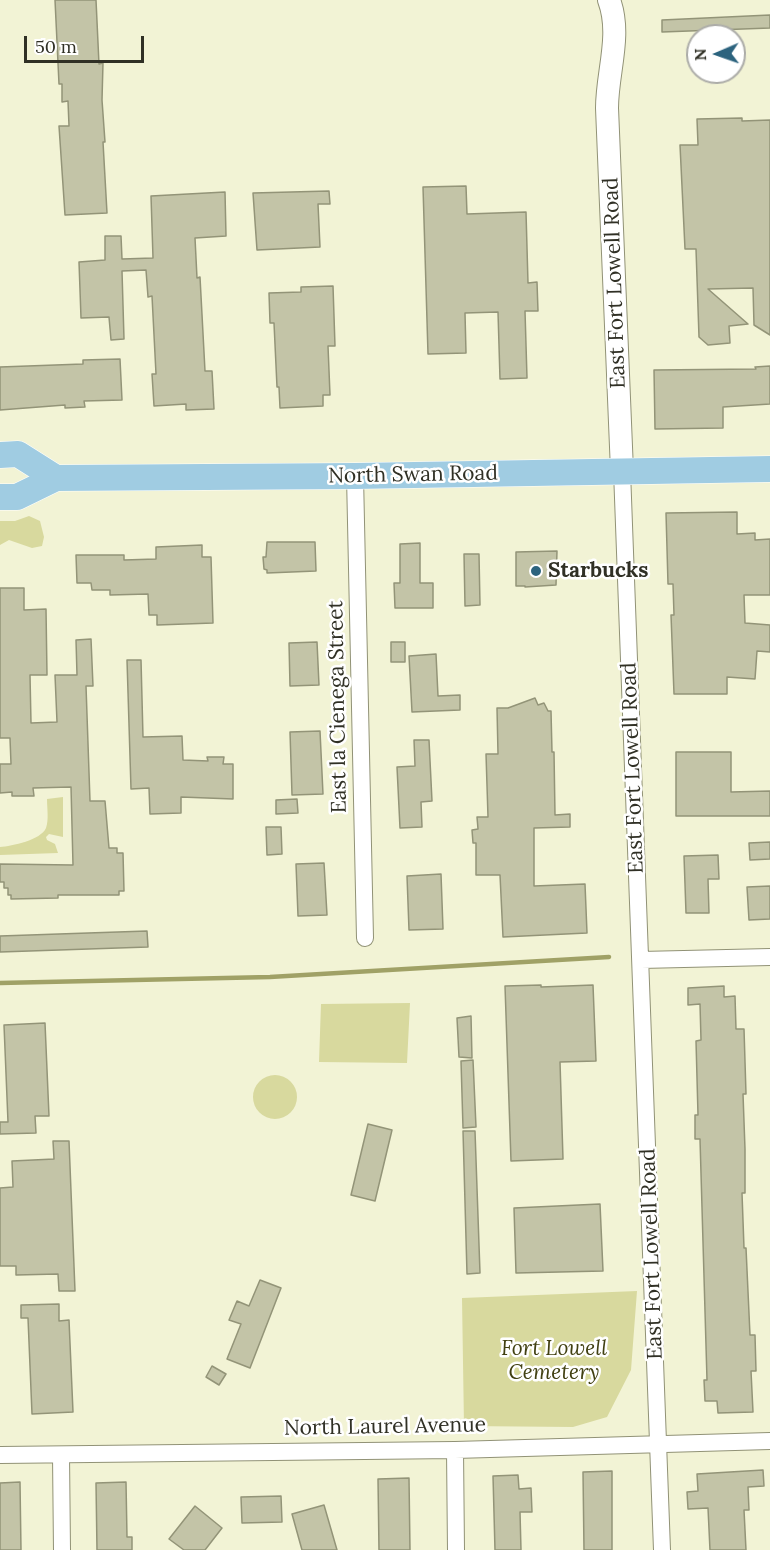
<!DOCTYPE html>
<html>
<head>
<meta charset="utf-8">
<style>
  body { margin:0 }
  #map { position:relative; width:770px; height:1550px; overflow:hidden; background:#f2f3d5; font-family:Lora,serif }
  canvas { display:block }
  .north { position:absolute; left:686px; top:24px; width:60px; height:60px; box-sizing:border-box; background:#fff; border:2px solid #acaca8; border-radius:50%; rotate:268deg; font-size:16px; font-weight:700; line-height:24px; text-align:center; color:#303025 }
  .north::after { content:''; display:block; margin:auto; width:21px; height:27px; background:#2c637e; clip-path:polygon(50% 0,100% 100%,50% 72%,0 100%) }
  .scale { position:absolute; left:24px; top:36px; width:120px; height:27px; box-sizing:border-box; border:3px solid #303025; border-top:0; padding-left:8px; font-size:18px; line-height:21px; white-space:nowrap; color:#303025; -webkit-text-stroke:4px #fff; paint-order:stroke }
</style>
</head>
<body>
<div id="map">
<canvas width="770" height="1550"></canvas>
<div class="north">N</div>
<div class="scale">50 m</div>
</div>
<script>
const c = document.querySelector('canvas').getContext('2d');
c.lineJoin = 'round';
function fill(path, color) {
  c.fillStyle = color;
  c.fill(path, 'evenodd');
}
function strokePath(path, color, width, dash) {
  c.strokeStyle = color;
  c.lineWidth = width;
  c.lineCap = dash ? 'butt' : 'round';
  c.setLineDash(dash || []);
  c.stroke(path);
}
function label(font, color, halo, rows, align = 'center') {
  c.font = font + ' Lora,serif';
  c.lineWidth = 5;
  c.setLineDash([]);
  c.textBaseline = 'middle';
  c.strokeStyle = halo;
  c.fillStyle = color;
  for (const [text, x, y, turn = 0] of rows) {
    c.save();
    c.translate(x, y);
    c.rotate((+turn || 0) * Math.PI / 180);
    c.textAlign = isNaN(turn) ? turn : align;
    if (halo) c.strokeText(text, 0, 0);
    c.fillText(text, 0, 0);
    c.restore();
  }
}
fill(new Path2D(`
  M29 516 40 521 44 537 42 546 32 548 9 540 0 545V521H15Z
  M63 797V837L49 834 46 837 47 840 55 844 58 853 0 855V847C12 846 41 840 46 828 49 820 47 808 47 799Z
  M410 1003 407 1063 319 1062 321 1004Z
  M253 1097a22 22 0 1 1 44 0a22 22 0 1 1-44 0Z
  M637 1291 631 1370 607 1417 573 1427 464 1426 462 1298Z`), '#d8d99e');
strokePath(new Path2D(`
  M0 983 270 977 609 957`), '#a0a166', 4.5);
const building = new Path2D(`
  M55 0H96L99 64 103 63 102 100 105 142H103L107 213 65 215 59 126H69L68 101 62 102V84H59Z
  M770 15V28L662 32V20Z
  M742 118V121L770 120V335L754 325 753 288 708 289 748 324 729 326 730 343 708 345 699 337 696 249H685L680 145H698L697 119Z
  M466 186 467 214 526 212 528 283 537 282 538 311H525L527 378 500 379 498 312 465 313 466 353 428 354 423 187Z
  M329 191 330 204H318L320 247 257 250 253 193Z
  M225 192 226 236 195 238 197 278 200 277 205 371H212L214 409 186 410V404L154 406 152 374H156L152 296 148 297 146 270 122 271 124 339 111 340 109 317 81 318 79 262 105 260V236H121L122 259 153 258 151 196Z
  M333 286 335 346H328L330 395H323V406L280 408 279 387H277L274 323H270L269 293 301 292V287Z
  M120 359 122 400 84 401 85 407 65 408V405L0 410V367L83 364V360Z
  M770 366V404L723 407V428L655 429 654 370 756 369 755 367Z
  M737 512V534L755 533V540L770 539V595H744L745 623 770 625V652L757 651 755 679 727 677V694H674L671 615H674L673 584H668L666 513Z
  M267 542H315L316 571 267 573V570L264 569 263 557H266Z
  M420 543V583H433V608H395L394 583H400V544Z
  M202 545V557H211L213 623 157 625V615H149L148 594 110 595V590H92L91 583H77L76 555H124V560L156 559V547Z
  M557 551 556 585 525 587V586H516V552Z
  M464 554H479L480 605 465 606Z
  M0 588H24V610L46 609 47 675H30L31 723 57 722 55 675H77L76 640 91 639 93 686H86L90 801H105L109 848H117V853H123L124 891H119V895H58V898L11 899V895H8V888H4V882H0V864L73 865 71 787 33 788 34 796H12V792L0 793V764H11L10 738H0Z
  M317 642 319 685 290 686 289 643Z
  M391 642H405V662H391Z
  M436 654 438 696 460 695V710L412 712 409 656Z
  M127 660H141L143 737 182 736 183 760 208 761 207 757H224L223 764H233V799L181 797V813L150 814 149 788 131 789Z
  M535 698 538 705 544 703 548 711H551L552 752H554L555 815 570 814V827L534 828V886L585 884 587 933 503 937 500 875H476V843H473L472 830 478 829 477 817H488L486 754H498L497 708H508Z
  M320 731 323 794 292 795 290 732Z
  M414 740H429L432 801 421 802 422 827 400 828 397 767 415 766Z
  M676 752H731V792L770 791V816H676Z
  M297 799 298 813 276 814V800Z
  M266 827H281L282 854 267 855Z
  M770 842V859L750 860 749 843Z
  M718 855 719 879H708L709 913H686L684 856Z
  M324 863 327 915 298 916 296 864Z
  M441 874 443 929 409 930 407 876Z
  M770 886V919L749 920 747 887Z
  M147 931 148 947 0 952V936Z
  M541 985V987L593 985 596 1061 560 1062 563 1159 511 1161 505 986Z
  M724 986V997L735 996 736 1029H744L746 1094H743L745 1149V1193H742L744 1248H746L750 1335H755L756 1371H751L753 1412 718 1413 717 1401H705L704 1380H707L700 1139H695V1115H698L696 1041 701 1040 700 1004 688 1005V988Z
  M471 1016 472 1058 459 1057 457 1018Z
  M45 1023 49 1116H35L36 1133 0 1134V1122H8L4 1025Z
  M473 1060 476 1127 463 1128 461 1061Z
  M368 1124 392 1130 375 1201 351 1195Z
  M463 1131H475L480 1273 467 1274Z
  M53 1141H69L75 1291H59L58 1274 16 1275V1266H0V1188L13 1187 12 1161 54 1159Z
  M600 1204 603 1271 516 1273 514 1208Z
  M260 1280 281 1288 250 1368 227 1359 241 1324 229 1320 237 1301 249 1306Z
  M59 1304V1321L69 1320 73 1412 32 1414 28 1318H21V1305Z
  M212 1366 226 1374 219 1385 206 1377Z
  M763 1470 764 1486 748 1487 749 1510H744L746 1550H710L708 1508 688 1509 687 1492 698 1491 697 1474Z
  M612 1471V1550H584L583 1472Z
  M518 1475 519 1489 531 1488 532 1512H520L521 1550H495L493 1476Z
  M409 1478 410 1550H379L378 1479Z
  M20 1482 21 1550H0V1483Z
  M126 1482 127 1537H132V1550H97L96 1483Z
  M281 1496 282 1522 242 1523 241 1497Z
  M324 1505 337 1550H302L292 1514Z
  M195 1506 222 1528 205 1550H184L169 1539Z`);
fill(building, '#c3c4a7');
strokePath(building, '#939478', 1.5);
const street = new Path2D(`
  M622 471 662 1550
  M355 476 365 938
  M641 960 770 957
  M455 1450 456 1550
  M0 1455 455 1450 770 1441
  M61 1455 62 1550`);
const secondary = new Path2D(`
  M609 0C622 35 607 72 607 108L622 471`);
const primary = new Path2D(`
  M0 455 18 454 56 478
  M0 497H17L56 478 355 476 770 469`);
strokePath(street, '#919276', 18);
strokePath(secondary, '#919276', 24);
strokePath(primary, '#fff', 27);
strokePath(street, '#fff', 16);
strokePath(secondary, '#fff', 22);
strokePath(primary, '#a0cce2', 26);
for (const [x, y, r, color] of [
  [536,571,6,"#2c637e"]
]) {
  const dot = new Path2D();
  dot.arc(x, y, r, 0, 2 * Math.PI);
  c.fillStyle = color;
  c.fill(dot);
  strokePath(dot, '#fff', 2);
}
label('21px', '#303025', '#fff', [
  ["East Fort Lowell Road",615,283,-92],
  ["North Swan Road",413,475,-1],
  ["East la Cienega Street",338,707,-91],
  ["East Fort Lowell Road",633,768,-92],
  ["East Fort Lowell Road",652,1254,-92],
  ["North Laurel Avenue",385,1427,-1]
]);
label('bold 21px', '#303025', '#fff', [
  ["Starbucks",548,571]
], 'left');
label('italic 21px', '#414011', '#fff', [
  ["Fort Lowell",554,1349],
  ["Cemetery",554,1373]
]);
</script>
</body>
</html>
